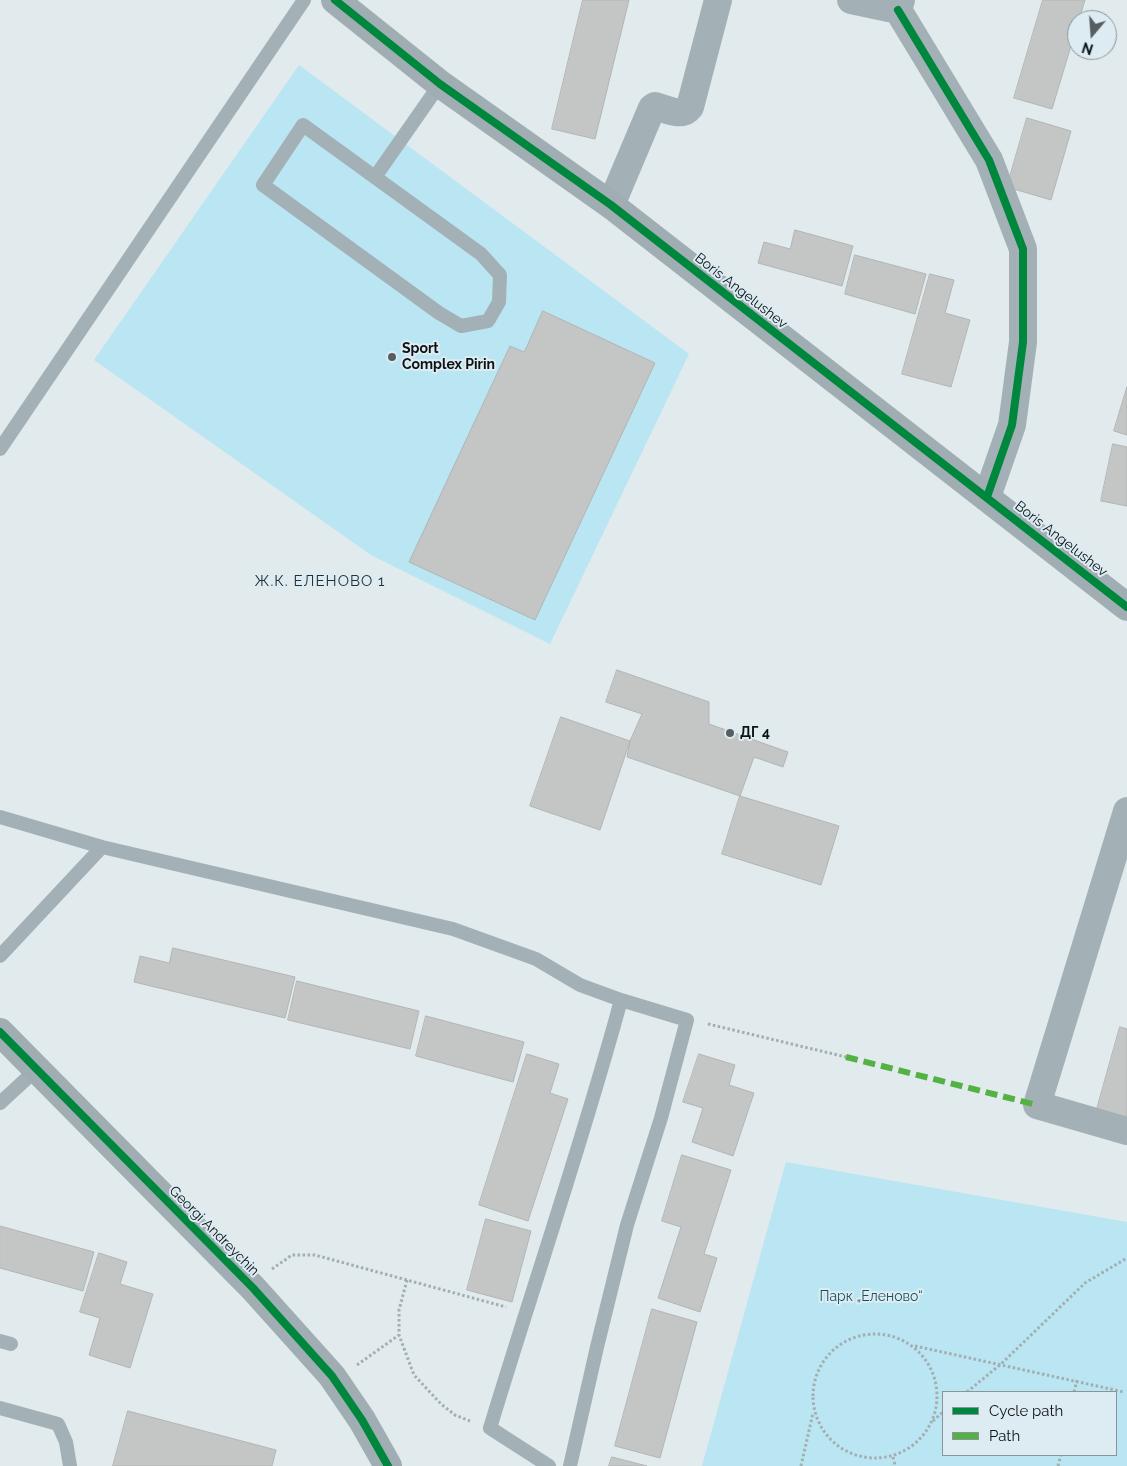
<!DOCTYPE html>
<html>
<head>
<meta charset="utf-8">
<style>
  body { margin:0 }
  #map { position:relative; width:1127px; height:1466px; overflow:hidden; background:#e1eaed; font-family:Raleway,sans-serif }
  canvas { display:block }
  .legend { position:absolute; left:942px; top:1391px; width:175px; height:65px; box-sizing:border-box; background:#dcecf2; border:1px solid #899599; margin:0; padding:6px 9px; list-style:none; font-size:15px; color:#0d1214 }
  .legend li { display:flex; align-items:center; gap:10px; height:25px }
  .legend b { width:25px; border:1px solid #899599 }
  .north { position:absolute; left:1067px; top:10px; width:50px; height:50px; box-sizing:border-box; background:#dcecf2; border:1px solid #899599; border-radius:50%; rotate:198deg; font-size:14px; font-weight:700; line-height:20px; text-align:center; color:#0d1214 }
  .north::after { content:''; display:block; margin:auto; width:18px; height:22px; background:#575e60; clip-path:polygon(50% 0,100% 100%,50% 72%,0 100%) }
</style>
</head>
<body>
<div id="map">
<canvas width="1127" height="1466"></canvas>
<ul class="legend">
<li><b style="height:6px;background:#00873e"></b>Cycle path</li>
<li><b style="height:6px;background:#54b144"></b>Path</li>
</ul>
<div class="north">N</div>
</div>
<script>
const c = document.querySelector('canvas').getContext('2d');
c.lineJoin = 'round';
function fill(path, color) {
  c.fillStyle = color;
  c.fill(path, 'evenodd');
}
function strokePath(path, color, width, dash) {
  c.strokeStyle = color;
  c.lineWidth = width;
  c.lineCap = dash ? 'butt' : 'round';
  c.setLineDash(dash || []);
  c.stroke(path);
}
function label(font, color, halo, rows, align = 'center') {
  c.font = font + ' Raleway,sans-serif';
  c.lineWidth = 4;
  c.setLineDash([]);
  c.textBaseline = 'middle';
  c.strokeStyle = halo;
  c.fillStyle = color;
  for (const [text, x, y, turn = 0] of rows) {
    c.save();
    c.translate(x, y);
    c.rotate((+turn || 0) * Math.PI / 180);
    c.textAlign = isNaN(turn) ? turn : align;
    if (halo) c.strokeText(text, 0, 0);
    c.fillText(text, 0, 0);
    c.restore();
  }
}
fill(new Path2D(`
  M299 65 689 354 550 644 371 555 94 360Z
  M786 1162 1127 1222V1466H702ZM943 1392H1116V1455H943Z`), '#bae5f2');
const building = new Path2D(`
  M583 0H629L595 139 552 129Z
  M1043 0H1085L1079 20H1077V26L1052 109 1014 98Z
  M1027 118 1071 131 1051 200 1007 187Z
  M795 230 853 246 842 286 758 263 764 242 790 249Z
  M855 255 926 274 915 314 845 294Z
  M930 274 954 280 945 313 970 320 951 387 902 374Z
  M543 311 655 363 535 620 409 562 510 346 524 352Z
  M1127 387V435L1114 431Z
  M1113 444 1127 447V506L1101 501Z
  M617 670 709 702V724L788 752 783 767 754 757 740 796 627 757 630 741 642 714 606 702Z
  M561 717 630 741 600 830 530 806Z
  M740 796 839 826 821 885 722 854Z
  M173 948 295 977 285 1018 134 982 140 956 169 963Z
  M297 981 419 1011 410 1049 288 1020Z
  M426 1016 524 1042 513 1082 416 1056Z
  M1120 1027 1127 1029V1125L1095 1116Z
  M527 1054 559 1064 550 1093 568 1099 528 1221 479 1205Z
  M699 1054 735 1065 729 1085 754 1093 733 1156 692 1142 703 1108 683 1102Z
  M682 1155 731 1170 704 1254 717 1258 700 1312 658 1298 681 1227 662 1221Z
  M486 1219 531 1231 512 1302 467 1290Z
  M0 1226 94 1252 83 1291 0 1268Z
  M99 1253 127 1262 120 1284 153 1294 130 1368 89 1355 100 1318 80 1312Z
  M652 1309 697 1322 660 1458 615 1446Z
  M128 1411 276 1450 272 1466H113Z
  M612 1457 647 1466H609Z`);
fill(building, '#c3c6c5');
strokePath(building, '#b3b5b4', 1);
strokePath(new Path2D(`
  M708 1024 846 1057
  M272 1269 292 1255H315L506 1307
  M407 1280 399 1310V1335L414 1375 441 1404 455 1415 470 1421
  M813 1396a62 62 0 1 1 124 0a62 62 0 1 1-124 0Z
  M915 1346 1124 1392
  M357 1365 399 1335
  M967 1392 1001 1364 1085 1283 1127 1258
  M1074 1392 1077 1380
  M933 1421 943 1412
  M893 1457 895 1465 894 1466
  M801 1466 813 1413
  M1058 1466 1061 1455`), '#a3aeb1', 3, [2.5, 2.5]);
strokePath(new Path2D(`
  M303 125 481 254 500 275 499 302 488 321 461 326 439 313 263 185Z
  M375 177 440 84
  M0 449 304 0
  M0 817 102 847
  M0 956 102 847 453 929 536 959 580 985 621 1000 687 1020 661 1118 627 1225 597 1347 570 1466
  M0 1103 37 1069
  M0 1341 11 1344
  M0 1408 58 1424 66 1442 70 1466
  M549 1466 490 1428C533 1286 582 1144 621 1000`), '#a3b1b6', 14);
strokePath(new Path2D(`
  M851 0 898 10 901 0
  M898 10 989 160 1023 249V342L1012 425 987 497
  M611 205 652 108 655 106C666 109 682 118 690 107L718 0
  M1127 811 1037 1105 1127 1131`), '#a3b1b6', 28);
strokePath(new Path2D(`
  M335 0 440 84 611 205 1127 607
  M0 1032 253 1288 332 1376 362 1420 388 1466`), '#a0aeb4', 28);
strokePath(new Path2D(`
  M846 1057 1037 1105`), '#54b144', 6, [12, 6]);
strokePath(new Path2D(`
  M335 0 440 84 611 205 1127 607
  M898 10 989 160 1023 249V342L1012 425 987 497
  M0 1032 253 1288 332 1376 362 1420 388 1466`), '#00873e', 8);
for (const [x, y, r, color] of [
  [392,357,5,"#575e60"],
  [730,733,5,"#575e60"]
]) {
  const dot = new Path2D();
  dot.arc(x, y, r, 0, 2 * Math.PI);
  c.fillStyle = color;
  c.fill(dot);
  strokePath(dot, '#dcecf2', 2);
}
label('14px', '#0d1214', '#dcecf2', [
  ["Boris Angelushev",741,291,38],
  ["Boris Angelushev",1061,539,38],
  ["Georgi Andreychin",214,1231,45]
]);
label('bold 14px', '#0d1214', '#dcecf2', [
  ["Sport",402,349],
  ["Complex Pirin",402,365],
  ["ДГ 4",740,733]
], 'left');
label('14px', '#1b505e', '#dcecf2', [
  ["Парк „Еленово“",871,1297]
]);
c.letterSpacing = '1px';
label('15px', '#233035', '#dcecf2', [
  ["Ж.К. ЕЛЕНОВО 1",320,581]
]);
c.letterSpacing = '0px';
</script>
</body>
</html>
